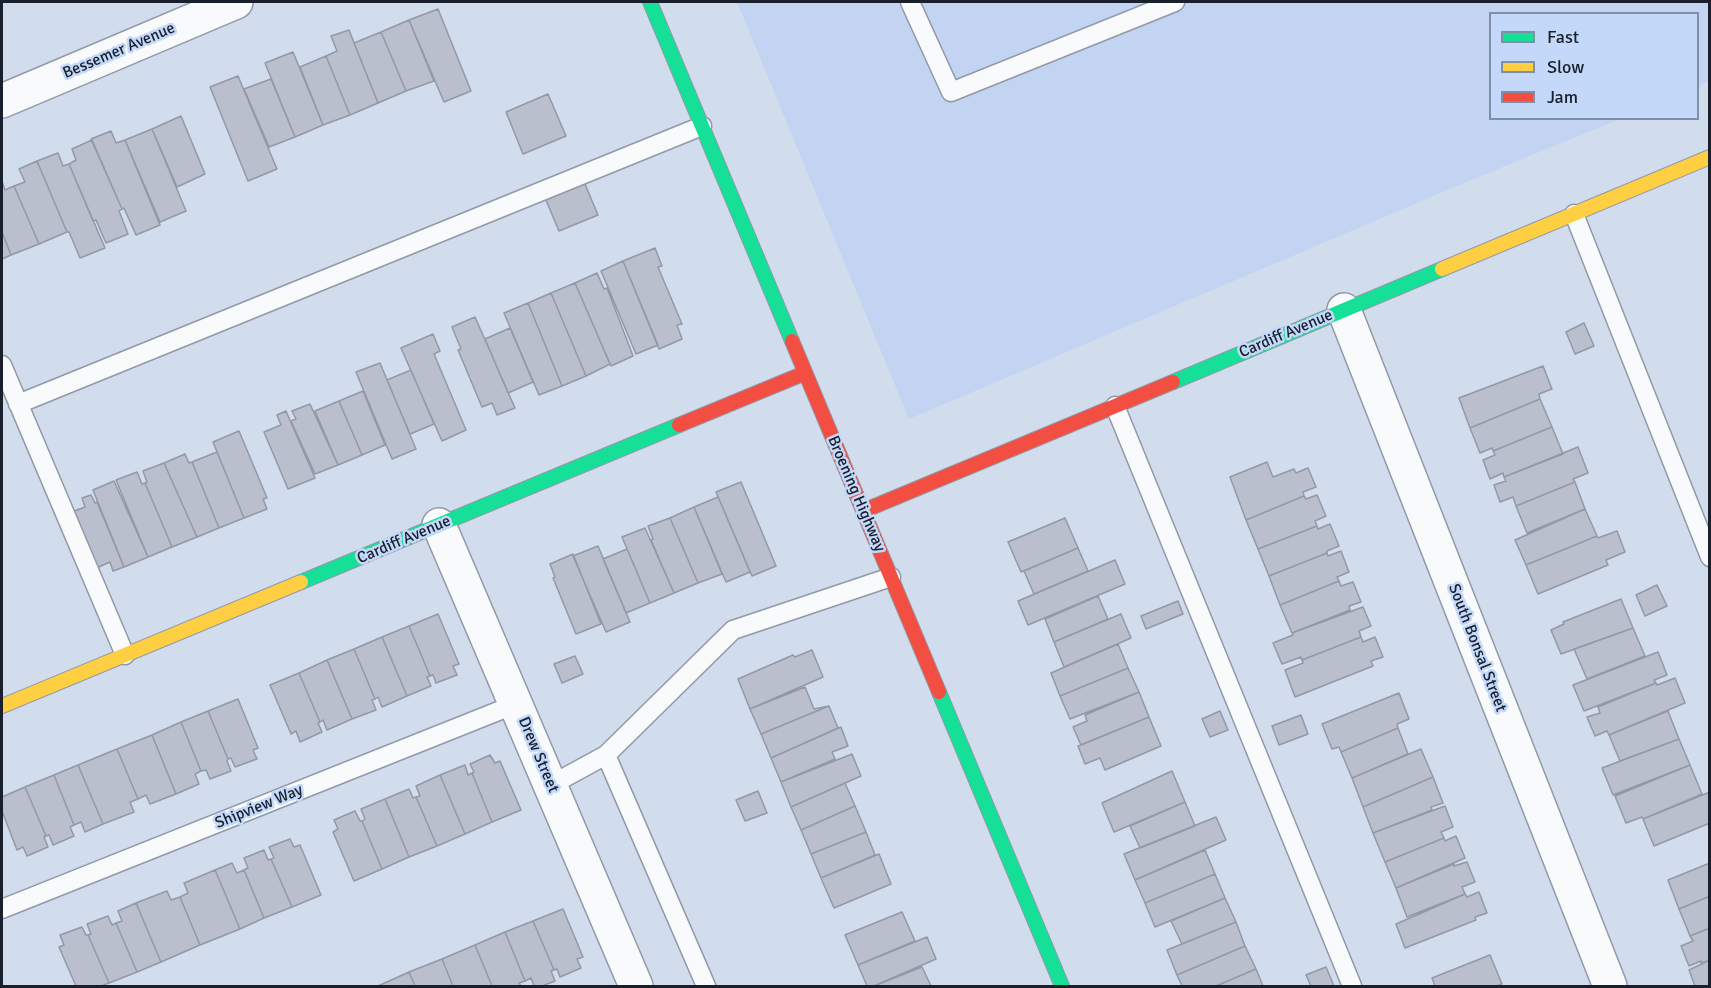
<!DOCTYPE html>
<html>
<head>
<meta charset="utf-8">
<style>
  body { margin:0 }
  #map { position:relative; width:1711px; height:988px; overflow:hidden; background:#d1dced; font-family:Signika,sans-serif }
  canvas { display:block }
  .frame { position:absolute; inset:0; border:3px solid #19202c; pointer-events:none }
  .legend { position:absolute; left:1489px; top:12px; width:210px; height:108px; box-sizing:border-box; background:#c4d9fa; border:2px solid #808fa8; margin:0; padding:8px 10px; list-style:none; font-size:18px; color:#19202c }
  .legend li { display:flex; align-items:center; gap:12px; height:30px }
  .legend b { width:30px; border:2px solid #808fa8 }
</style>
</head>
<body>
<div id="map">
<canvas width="1711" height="988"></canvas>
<div class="frame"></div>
<ul class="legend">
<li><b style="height:8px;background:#16e098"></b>Fast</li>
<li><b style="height:8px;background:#ffcf43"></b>Slow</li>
<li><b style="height:8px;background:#f24e42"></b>Jam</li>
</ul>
</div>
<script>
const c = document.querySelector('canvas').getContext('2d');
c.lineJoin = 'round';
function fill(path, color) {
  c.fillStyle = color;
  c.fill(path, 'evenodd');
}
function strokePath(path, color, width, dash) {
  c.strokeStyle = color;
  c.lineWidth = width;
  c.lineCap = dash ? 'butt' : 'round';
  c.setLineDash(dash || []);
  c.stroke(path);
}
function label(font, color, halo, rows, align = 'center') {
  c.font = font + ' Signika,sans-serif';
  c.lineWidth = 5;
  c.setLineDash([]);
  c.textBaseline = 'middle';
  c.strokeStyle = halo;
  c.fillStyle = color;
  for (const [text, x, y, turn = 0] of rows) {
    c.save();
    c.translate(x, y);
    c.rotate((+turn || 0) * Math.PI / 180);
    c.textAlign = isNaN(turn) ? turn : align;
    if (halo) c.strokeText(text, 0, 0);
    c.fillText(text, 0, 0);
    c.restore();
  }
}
fill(new Path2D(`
  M737 2H1709V81L1698 86V14H1490V118L1620 119 1471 180 909 419Z`), '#c2d4f1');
const building = new Path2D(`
  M438 9 471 91 444 102 409 20Z
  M409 20 434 81 406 91 381 32Z
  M349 30 378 103 350 115 326 56 337 51 331 36Z
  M381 32 406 91 378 103 354 43Z
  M293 52 323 125 295 137 265 63Z
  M326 56 350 115 323 125 300 67Z
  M238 76 277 169 248 181 210 87Z
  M271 79 295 137 269 147 244 89Z
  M548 94 566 136 523 154 506 112Z
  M181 116 205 174 177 187 152 129Z
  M152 129 186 211 160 222 125 140Z
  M111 131 116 143 125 140 160 225 136 235 124 208 122 209 91 139Z
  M92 140 122 209 119 211 128 234 106 243 96 220 93 221 69 164 76 160 72 149Z
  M58 153 63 166 69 164 105 248 80 258 69 232H67L37 161Z
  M37 161 67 232 39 244 14 186 25 182 19 169Z
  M582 177 598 215 559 231 543 193Z
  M2 181 5 190 14 186 39 244 11 255 2 232Z
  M2 232 11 255 2 259Z
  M655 248 662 266 658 267 682 324 677 325 682 339 659 349 623 261Z
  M623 261 658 345 636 354 601 271Z
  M597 273 604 289 607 288 633 356 611 366 575 283Z
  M575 283 610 364 586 376 551 293Z
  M551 293 586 376 562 386 528 303Z
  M528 303 562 386 539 395 504 313Z
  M475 317 515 408 497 415 492 403 482 407 458 350 461 349 452 327Z
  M1584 323 1594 346 1575 354 1566 332Z
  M510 328 533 382 508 393 485 339Z
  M433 334 440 351 434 354 466 430 442 441 401 348Z
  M380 363 416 449 392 459 356 372Z
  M1543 366 1552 389 1539 394 1540 399 1470 428 1459 398Z
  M411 370 434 424 410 434 387 380Z
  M363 391 385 445 362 455 339 401Z
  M1540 399 1552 427 1493 451 1492 448 1480 453 1470 428Z
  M339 401 362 455 338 465 315 411Z
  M310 404 338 465 315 474 291 421 296 419 292 411Z
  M286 411 315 478 288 489 264 432 281 425 277 415Z
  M1552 427 1563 454 1504 477 1503 473 1490 479 1483 460 1495 455 1493 451Z
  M239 431 267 498 263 499 267 509 244 518 213 442Z
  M1578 447 1588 473 1573 479 1575 482 1516 506 1513 497 1500 502 1494 485 1506 481 1504 477Z
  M217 452 244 518 219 528 192 462Z
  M185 454 189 463 192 462 219 528 197 537 164 463Z
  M1267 462 1273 477 1294 469 1296 473 1308 468 1316 487 1303 492 1304 496 1246 520 1230 477Z
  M164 463 197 537 172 547 145 483 147 482 143 471Z
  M137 472 142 484 145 483 172 547 148 557 116 480Z
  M114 481 148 557 124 567 93 490Z
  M741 482 776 566 752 576 716 492Z
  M1575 482 1585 509 1527 533 1516 506Z
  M716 492 750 572 726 582 694 507 718 497Z
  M91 495 95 503 97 502 124 567 113 571 110 562 92 570 69 513 85 507 82 498Z
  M1317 495 1326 516 1315 521 1317 526 1258 549 1246 520 1304 496 1306 499Z
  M694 507 722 574 698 583 670 518Z
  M1585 509 1597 536 1526 565 1515 540Z
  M670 518 698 583 674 593 651 540 653 539 648 526Z
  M1065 518 1078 548 1021 572 1008 542Z
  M1330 524 1339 546 1327 551V553L1269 576 1258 549 1317 526 1318 529Z
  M645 528 674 593 650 603 622 537Z
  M1617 531 1625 552 1606 560 1608 565 1538 594 1526 565 1597 536 1598 538Z
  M598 546 630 622 606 632 573 556Z
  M1078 548 1088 571 1034 594 1024 571Z
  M627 549 650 603 626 613 603 559Z
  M1341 551 1349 572 1337 577 1339 581 1280 605 1269 576 1327 553 1328 556Z
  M573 554 601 624 576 634 553 578 555 577 550 564Z
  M1115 560 1125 584 1028 625 1018 601Z
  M1339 581 1341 586 1353 582 1361 602 1349 606 1350 610 1292 633 1280 605Z
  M1657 585 1667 606 1645 616 1636 595Z
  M1098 596 1108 619 1054 642 1045 619Z
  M1621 599 1633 628 1561 654 1551 630 1564 624 1563 622Z
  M1178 601 1183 614 1146 629 1141 616Z
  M1363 607 1371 626 1359 631 1361 637 1302 660 1301 657 1282 664 1273 643 1293 635 1292 633Z
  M438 614 459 664 453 666 457 675 436 683 433 675 430 676 409 626Z
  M1121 614 1131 638 1064 667 1054 642Z
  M409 626 430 676 427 677 431 686 407 696 382 637Z
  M1633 628 1645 656 1587 679 1574 649Z
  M382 637 407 696 382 707 378 697 375 699 354 649Z
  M1361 637 1363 642 1375 637 1383 657 1371 661 1373 666 1295 697 1285 670 1303 663 1302 660Z
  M1118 644 1128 668 1060 696 1051 673Z
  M354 649 375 699 372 700 376 710 352 719 327 660Z
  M812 650 823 677 750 709 738 679 793 655 795 657Z
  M1658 652 1667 675 1654 680 1656 683 1584 711 1573 685Z
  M575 656 583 674 562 683 554 664Z
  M327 660 352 719 327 730 323 720 320 722 299 673Z
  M1128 668 1139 692 1070 719 1060 696Z
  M299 673 320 722 318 723 322 732 300 742 296 731 291 734 270 685Z
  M1675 678 1685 703 1609 735 1607 731 1595 736 1587 717 1600 713 1598 707 1656 683 1657 685Z
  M805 687 814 709 829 706 761 734 750 709Z
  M1139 692 1149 717 1081 745 1073 727 1087 721 1085 715Z
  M1399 693 1409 719 1397 724 1398 728 1341 752 1339 747 1332 749 1322 724Z
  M238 699 258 748 253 750 257 759 235 767 231 758 228 759 208 711Z
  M829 706 838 728 771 758 761 734Z
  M208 711 228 759 227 761 231 771 210 779 206 770 201 771 181 722Z
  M1220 711 1228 730 1210 737 1202 719Z
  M1668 711 1679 739 1620 761 1609 735Z
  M1301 715 1308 734 1279 745 1272 726Z
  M1149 717 1161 746 1105 770 1100 758 1085 764 1078 746Z
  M181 722 201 771 195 774 199 784 176 794 152 735Z
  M841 727 848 746 832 752 835 759 781 782 771 758Z
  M1398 728 1408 754 1352 778 1341 752Z
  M152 735 176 794 150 804 146 795 138 799 117 749Z
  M1679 739 1690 765 1613 795 1602 768Z
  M117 749 138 799 130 802 134 812 103 824 78 765Z
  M1421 749 1433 777 1363 807 1352 778Z
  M852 754 861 776 791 807 781 782Z
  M490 755 495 763 500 761 521 810 492 822 472 773 474 772 470 764Z
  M78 765 103 824 85 832 81 822 74 825 54 775Z
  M465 765 468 775 472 773 492 822 465 834 440 775Z
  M1690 765 1702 794 1643 819 1642 817 1626 823 1615 796Z
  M1172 771 1185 802 1114 832 1102 803Z
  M54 775 74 825 70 827 74 836 53 845 49 835 46 836 25 787Z
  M440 775 465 834 437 846 416 797 420 796 416 786Z
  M1433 777 1443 803 1431 807 1432 810 1373 833 1363 807Z
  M845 783 855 806 801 830 791 807Z
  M25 787 46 836 44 837 48 847 27 856 23 847 17 850 2 811V797Z
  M409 789 413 798 416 797 437 846 409 857 385 799Z
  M758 791 767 813 745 821 736 800Z
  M1710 792V823L1654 846 1643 819Z
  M385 799 409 857 382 869 362 821 365 819 361 809Z
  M1185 802 1195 826 1140 848 1130 826Z
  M855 806 866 832 811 854 801 830Z
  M1445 806 1453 827 1441 832 1444 838 1385 862 1373 833Z
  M355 811 360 821H362L382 869 354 881 333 832 338 829 334 820Z
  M1216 817 1226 840 1135 880 1124 854Z
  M866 832 875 855 821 878 811 854Z
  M1456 836 1465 858 1396 888 1385 862 1444 838 1445 841Z
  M290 839 294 847 300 845 321 895 292 907 271 859 274 858 269 847Z
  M264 850 268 860 271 859 292 907 264 918 244 870 248 868 244 858Z
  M1205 850 1215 874 1145 903 1135 880Z
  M879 854 891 884 834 908 821 878Z
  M1467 862 1475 882 1462 887 1465 894 1407 917 1396 888 1454 864V866Z
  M232 863 237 873 244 870 264 918 240 929 215 870Z
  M1710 863V896L1679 909 1668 880Z
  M215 870 240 929 200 945 180 897 188 893 184 883Z
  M1215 874 1225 898 1155 927 1145 903Z
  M167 891 171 900 180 897 200 945 161 962 136 903Z
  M1479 892 1487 913 1475 917 1476 920 1405 948 1396 924 1465 894 1467 897Z
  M1710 896V928L1690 936 1679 909Z
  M1225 898 1236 922 1182 944 1171 921Z
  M136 903 161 962 137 972 116 923 122 921 118 911Z
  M563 909 583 957 577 959 581 968 560 977 557 969 554 970 533 921Z
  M902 912 915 941 858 965 845 935Z
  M108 916 112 925 116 923 137 972 109 983 88 935 91 934 87 924Z
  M533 921 554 970 551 971 555 981 542 986H534L531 978 525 981 505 932Z
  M1236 922 1245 946 1177 975 1167 950Z
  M82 927 86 935H88L109 983 101 986H76L59 947 64 945 60 935Z
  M1710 928V960L1701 963V961L1689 966 1681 946 1693 941 1690 936Z
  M505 932 525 981 519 983 521 986H492L475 945Z
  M927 937 936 959 874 986H867L858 965Z
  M475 945 492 986H453L442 959Z
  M1245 946 1256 969 1216 986H1182L1177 975Z
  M1490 955 1502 984 1496 986H1435L1432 978Z
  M442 959 453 986H415L409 972Z
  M1710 960V986H1695L1689 970Z
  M922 967 931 986H874Z
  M1326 967 1334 986H1311L1306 975Z
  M1256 969 1263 986H1216Z
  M409 972 415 986H378Z`);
fill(building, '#b9bfcd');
strokePath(building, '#9398a7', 1.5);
const lane = new Path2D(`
  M910 2 951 92 1175 2
  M1574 214 1710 557
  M2 365 125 655
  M18 404 702 126
  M1115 406 1352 986
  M606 755 706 986
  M551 785 606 755 733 630 891 577
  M2 909 516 704`);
const street = new Path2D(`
  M2 101 236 2
  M1344 310 1610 986
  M439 525 636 986`);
const fast = new Path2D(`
  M650 2 792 341
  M1173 382 1442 269
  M301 582 679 425
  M939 692 1062 986`);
const slow = new Path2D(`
  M1442 269 1710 157
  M2 706 301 582`);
const jam = new Path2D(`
  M792 341 939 692
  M679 425 805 373
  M863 511 1173 382`);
strokePath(lane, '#9199a7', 21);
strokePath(street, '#9199a7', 36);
strokePath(fast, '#9199a7', 16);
strokePath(slow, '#9199a7', 16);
strokePath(jam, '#9199a7', 16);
strokePath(lane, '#f8fafc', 18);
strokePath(street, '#f8fafc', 33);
strokePath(fast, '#16e098', 14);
strokePath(slow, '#ffcf43', 14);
strokePath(jam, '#f24e42', 14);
label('16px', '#19202c', '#c4d9fa', [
  ["Bessemer Avenue",119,51,-23],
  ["Cardiff Avenue",1286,334,-23],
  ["Broening Highway",856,494,67],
  ["Cardiff Avenue",404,540,-23],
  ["South Bonsal Street",1477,648,69],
  ["Drew Street",538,755,67],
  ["Shipview Way",259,807,-22]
]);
</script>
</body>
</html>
